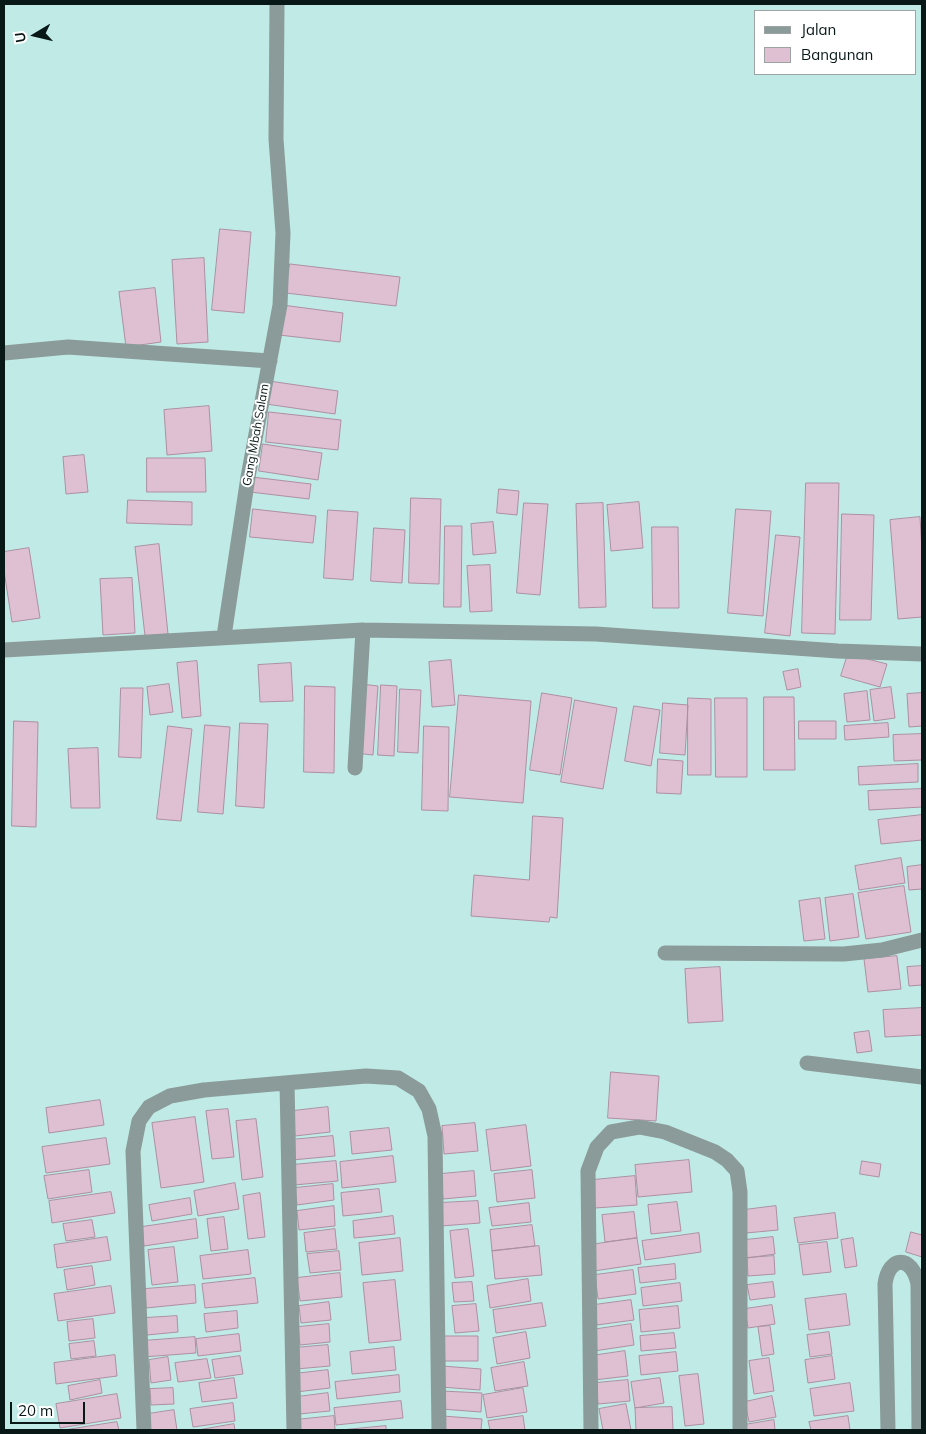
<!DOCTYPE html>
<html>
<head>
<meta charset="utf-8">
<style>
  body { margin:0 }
  #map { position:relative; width:926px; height:1434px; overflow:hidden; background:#c0eae6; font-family:Mulish,sans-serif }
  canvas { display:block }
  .frame { position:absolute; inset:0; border:5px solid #081817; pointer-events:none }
  .legend { position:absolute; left:754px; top:10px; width:162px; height:65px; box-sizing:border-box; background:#fff; border:1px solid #9ca3a2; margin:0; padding:6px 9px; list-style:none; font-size:15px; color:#081817 }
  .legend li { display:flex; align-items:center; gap:10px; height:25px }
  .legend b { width:25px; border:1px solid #9ca3a2 }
  .north { position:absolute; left:10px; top:10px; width:50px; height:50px; -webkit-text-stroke:4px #fff; paint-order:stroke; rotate:261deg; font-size:14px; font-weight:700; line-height:20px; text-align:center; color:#081817 }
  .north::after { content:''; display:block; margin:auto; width:18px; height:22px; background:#081817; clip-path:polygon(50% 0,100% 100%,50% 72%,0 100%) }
  .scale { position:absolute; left:10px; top:1402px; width:75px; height:22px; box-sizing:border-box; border:2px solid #081817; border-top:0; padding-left:6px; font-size:15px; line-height:18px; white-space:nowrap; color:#081817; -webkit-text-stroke:4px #fff; paint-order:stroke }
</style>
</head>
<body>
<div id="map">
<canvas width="926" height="1434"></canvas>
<div class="frame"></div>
<ul class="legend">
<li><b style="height:6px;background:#8a9b99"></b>Jalan</li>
<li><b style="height:14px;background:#dfc0d3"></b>Bangunan</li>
</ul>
<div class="north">U</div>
<div class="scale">20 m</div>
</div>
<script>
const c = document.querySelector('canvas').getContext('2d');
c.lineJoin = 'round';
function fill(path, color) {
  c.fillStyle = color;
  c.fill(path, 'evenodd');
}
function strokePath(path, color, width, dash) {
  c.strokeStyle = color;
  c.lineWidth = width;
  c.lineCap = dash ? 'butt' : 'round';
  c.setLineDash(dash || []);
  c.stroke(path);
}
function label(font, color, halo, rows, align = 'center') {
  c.font = font + ' Mulish,sans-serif';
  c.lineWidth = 4;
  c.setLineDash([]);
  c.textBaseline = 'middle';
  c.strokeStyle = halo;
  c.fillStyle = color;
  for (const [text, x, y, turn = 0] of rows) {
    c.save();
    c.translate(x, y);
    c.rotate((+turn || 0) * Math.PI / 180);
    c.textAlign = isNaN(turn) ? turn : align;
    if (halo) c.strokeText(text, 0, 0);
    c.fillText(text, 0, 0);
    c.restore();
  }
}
const building = new Path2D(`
  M220 229 251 232 244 313 212 310Z
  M204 258 208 342 177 344 172 260Z
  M290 264 400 277 396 306 286 293Z
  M155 288 161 342 126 347 119 292Z
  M282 305 343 313 340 342 279 335Z
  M269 381 338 391 335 414 266 404Z
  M209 406 212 451 167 455 164 410Z
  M269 412 341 420 338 450 266 442Z
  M263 444 322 453 318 480 259 471Z
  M84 455 88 492 66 494 63 457Z
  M147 458H205L206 492H147Z
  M252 477 311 484 309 499 250 492Z
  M806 483H839L835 634 802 633Z
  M499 489 519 491 517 515 497 513Z
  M411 498 441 499 439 584 409 583Z
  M128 500 192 502V525L127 523Z
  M639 502 643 548 611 551 607 505Z
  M524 503 548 504 540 595 517 593Z
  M603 503 606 607 579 608 576 504Z
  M253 509 316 516 313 543 250 537Z
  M736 509 771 511 763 616 728 613Z
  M328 510 358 512 353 580 324 578Z
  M842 514 874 515 871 620H840Z
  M920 517 922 550V617L898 619 890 520Z
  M493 522 496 553 473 555 471 524Z
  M445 526H462L461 607H444Z
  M652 527H678L679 608H653Z
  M374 528 405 530 402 583 371 581Z
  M776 535 800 537 790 636 765 633Z
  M159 544 168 634 145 636 135 547Z
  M29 548 40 618 12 622 4 571V552Z
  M490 565 492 611 470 612 467 566Z
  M132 578 135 633 103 635 100 579Z
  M848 654 887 664 880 687 841 676Z
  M451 660 455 705 432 707 429 662Z
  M197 661 201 716 182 718 177 663Z
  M291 663 293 701 260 702 258 665Z
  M798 669 801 687 787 690 783 672Z
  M169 684 173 712 150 715 147 687Z
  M361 684 378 686 373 755 355 753Z
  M381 685 397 686 394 756 378 755Z
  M305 686 335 687 334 773 304 772Z
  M891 687 895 718 874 721 870 690Z
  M121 688H143L141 758 119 757Z
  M400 689 421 690 418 753 398 752Z
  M867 691 870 720 847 722 844 694Z
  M542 693 572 698 560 775 530 770Z
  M922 693V726L909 727 907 694Z
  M459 695 531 701 523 803 450 797Z
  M764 697H794L795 770H764Z
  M688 698 711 699V775H688Z
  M715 698H747V777H716Z
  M575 700 617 708 603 789 561 782Z
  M663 703 688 705 685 755 660 753Z
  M634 706 660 710 651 766 625 761Z
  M14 721 38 722 36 827 12 826Z
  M799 721H836V739H799Z
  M240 723 268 724 264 808 236 806Z
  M888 723 889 737 845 740 844 726Z
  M205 725 230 727 223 814 198 812Z
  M168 726 192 729 181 821 157 819Z
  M424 726 449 727 448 811 422 810Z
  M922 734V760L894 761 893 735Z
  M98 748 100 808H71L68 749Z
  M658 759 683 761 681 794 657 793Z
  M918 764V782L859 785 858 767Z
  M922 789V807L869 810 868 791Z
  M922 815V840L881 844 878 820Z
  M533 816 563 818 557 918 550 917 549 922 471 916 474 875 529 880Z
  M901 858 905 883 859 890 855 866Z
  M922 865V889L909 890 907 867Z
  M904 886 911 932 866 939 858 893Z
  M853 894 859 937 830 941 825 898Z
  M820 898 825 939 804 941 799 901Z
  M897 956 901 989 868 992 864 959Z
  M922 966V985L909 986 907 967Z
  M720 967 723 1021 688 1023 685 969Z
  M922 1008V1035L885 1037 883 1010Z
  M869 1031 872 1051 857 1053 854 1033Z
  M611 1072 659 1076 656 1121 608 1118Z
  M100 1100 104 1125 49 1133 46 1108Z
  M328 1107 330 1132 295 1136 293 1111Z
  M228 1109 234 1157 212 1159 206 1111Z
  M195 1117 204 1182 161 1188 152 1123Z
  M256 1119 263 1177 242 1180 236 1121Z
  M475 1123 478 1151 444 1154 442 1126Z
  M526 1125 531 1166 491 1171 486 1130Z
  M389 1128 392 1150 352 1154 350 1132Z
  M333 1136 335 1156 292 1160 290 1140Z
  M106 1138 110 1164 46 1173 42 1147Z
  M393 1156 396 1182 342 1188 340 1162Z
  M689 1160 692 1192 638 1197 635 1165Z
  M336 1161 338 1181 294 1185 292 1165Z
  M862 1161 881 1164 879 1177 860 1174Z
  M89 1170 92 1192 48 1199 44 1176Z
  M532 1170 535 1198 497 1202 494 1174Z
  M474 1171 476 1196 443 1199 441 1174Z
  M635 1176 637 1205 595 1208 593 1180Z
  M235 1183 239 1209 198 1216 194 1191Z
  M333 1184 334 1200 297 1205 295 1188Z
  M379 1189 382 1212 343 1216 341 1193Z
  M111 1192 115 1213 52 1223 49 1201Z
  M260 1193 265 1237 248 1239 243 1196Z
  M190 1198 192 1214 152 1221 149 1205Z
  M478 1201 480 1223 441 1226 439 1203Z
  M677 1202 681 1231 651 1234 648 1205Z
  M529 1203 531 1222 492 1226 489 1208Z
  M334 1206 335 1226 299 1230 297 1211Z
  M776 1206 778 1230 746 1233 744 1210Z
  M634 1212 637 1238 605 1242 602 1215Z
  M835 1213 838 1238 798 1243 794 1218Z
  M393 1216 395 1234 354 1238 353 1221Z
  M224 1217 228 1249 211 1251 207 1219Z
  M196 1219 198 1238 144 1246 142 1227Z
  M92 1220 95 1237 66 1241 63 1224Z
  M532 1225 535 1246 492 1251 490 1230Z
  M335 1229 337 1249 306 1252 304 1233Z
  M468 1229 474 1276 455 1278 450 1231Z
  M911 1232 922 1235V1257L906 1252Z
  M699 1233 701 1252 645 1260 642 1241Z
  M107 1237 111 1260 57 1268 54 1245Z
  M773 1237 775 1254 747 1258 745 1240Z
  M400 1238 403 1271 362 1275 359 1243Z
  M637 1238 641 1264 594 1271 590 1245Z
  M853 1238 857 1266 845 1268 841 1240Z
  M827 1242 831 1272 803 1275 799 1245Z
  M539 1246 542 1275 495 1279 492 1251Z
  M174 1247 178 1282 152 1285 148 1250Z
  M248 1250 251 1274 203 1279 200 1256Z
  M339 1251 341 1270 310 1273 307 1254Z
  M774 1256 775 1274 748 1276 747 1258Z
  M675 1264 676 1279 640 1283 638 1268Z
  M92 1266 95 1285 67 1290 64 1270Z
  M633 1270 636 1294 598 1299 595 1275Z
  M340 1273 342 1297 300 1301 297 1278Z
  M255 1278 258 1303 205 1308 202 1284Z
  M528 1279 531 1301 490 1308 487 1286Z
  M395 1280 401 1340 369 1343 363 1283Z
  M472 1282 474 1301 454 1302 452 1283Z
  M773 1282 775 1297 750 1300 747 1285Z
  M680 1283 682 1301 643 1306 641 1288Z
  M195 1285 196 1303 146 1308 145 1289Z
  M111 1286 115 1313 58 1321 54 1294Z
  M846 1294 850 1325 809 1330 805 1299Z
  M631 1300 634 1320 597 1325 594 1305Z
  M329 1302 331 1320 301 1323 299 1306Z
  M542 1303 546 1326 496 1333 493 1310Z
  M476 1304 479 1331 455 1333 452 1306Z
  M772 1305 775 1324 748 1328 745 1309Z
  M678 1306 680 1328 641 1332 639 1310Z
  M237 1311 238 1328 206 1332 204 1314Z
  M177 1316 178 1332 147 1335 145 1318Z
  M93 1319 95 1338 69 1341 67 1322Z
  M329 1324 330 1342 300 1345 298 1327Z
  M631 1324 634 1345 594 1351 591 1330Z
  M770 1326 774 1354 762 1356 758 1327Z
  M526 1332 530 1358 497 1364 493 1338Z
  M829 1332 832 1354 810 1357 807 1335Z
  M674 1333 676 1348 641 1351 640 1336Z
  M239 1334 241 1351 198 1356 196 1339Z
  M440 1336H478V1361H440Z
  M195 1337 196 1353 143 1357 142 1341Z
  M94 1341 96 1356 71 1359 69 1344Z
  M328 1345 330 1366 296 1369 294 1348Z
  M394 1347 396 1370 352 1374 350 1352Z
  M625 1351 628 1376 594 1380 591 1356Z
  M676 1352 678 1371 641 1375 639 1356Z
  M115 1355 117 1376 56 1384 54 1363Z
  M240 1356 243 1374 215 1378 212 1360Z
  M832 1356 835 1379 808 1383 805 1360Z
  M168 1357 171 1380 151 1383 149 1360Z
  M769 1358 774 1391 754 1394 749 1361Z
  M207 1359 211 1378 178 1382 175 1363Z
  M524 1362 528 1386 495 1391 491 1368Z
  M442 1366 481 1369 480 1390 441 1387Z
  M328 1370 330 1388 296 1392 294 1374Z
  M698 1374 704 1424 685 1426 679 1376Z
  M399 1375 400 1392 337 1399 335 1382Z
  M234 1378 237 1398 202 1402 199 1383Z
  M660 1378 664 1403 635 1408 631 1382Z
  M100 1380 102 1393 70 1400 68 1386Z
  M628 1380 630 1401 598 1404 596 1383Z
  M850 1383 854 1411 814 1416 810 1389Z
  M173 1388 174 1404 151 1405 150 1389Z
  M523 1388 527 1412 487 1418 483 1395Z
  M442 1391 482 1393 481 1412 441 1409Z
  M328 1393 330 1411 299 1414 297 1397Z
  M117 1394 121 1418 60 1428 56 1404Z
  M772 1396 776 1417 749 1422 745 1402Z
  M401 1401 403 1418 336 1425 334 1408Z
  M233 1403 235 1421 193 1427 190 1409Z
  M626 1404 631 1430H603L599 1409Z
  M672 1407 673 1430H636L635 1408Z
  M174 1410 177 1430H150L148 1414Z
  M334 1416 335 1430H296L295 1420Z
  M443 1416 482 1419 481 1430H442Z
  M523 1416 525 1430H490L488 1421Z
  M848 1416 850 1430H811L809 1422Z
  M774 1420 775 1430H745L744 1425Z
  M117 1422 119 1430H64Z
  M234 1424 235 1430H198Z
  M386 1426V1430H341Z`);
fill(building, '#dfc0d3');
strokePath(building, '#ad8fa2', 1);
strokePath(new Path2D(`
  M4 353 68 347 270 361
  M224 636 248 477 280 305 283 233 276 139 277 4
  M4 650 363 630 596 634 838 651 922 654
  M355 768 363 630
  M665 953 844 954 882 950 922 940
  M807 1063 922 1077
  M287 1083 294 1430
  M144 1430 133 1151 139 1121 149 1107 170 1096 204 1090 366 1076 398 1078 419 1091 429 1109 435 1136 439 1430
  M591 1430 588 1171 597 1147 611 1132 639 1127 665 1132 715 1152 727 1160 737 1171 740 1192V1430
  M888 1430 885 1284C889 1255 912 1255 918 1284L919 1430`), '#8a9b99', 15);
label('12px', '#081817', '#fff', [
  ["Gang Mbah Salam",256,435,-80]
]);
</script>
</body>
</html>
